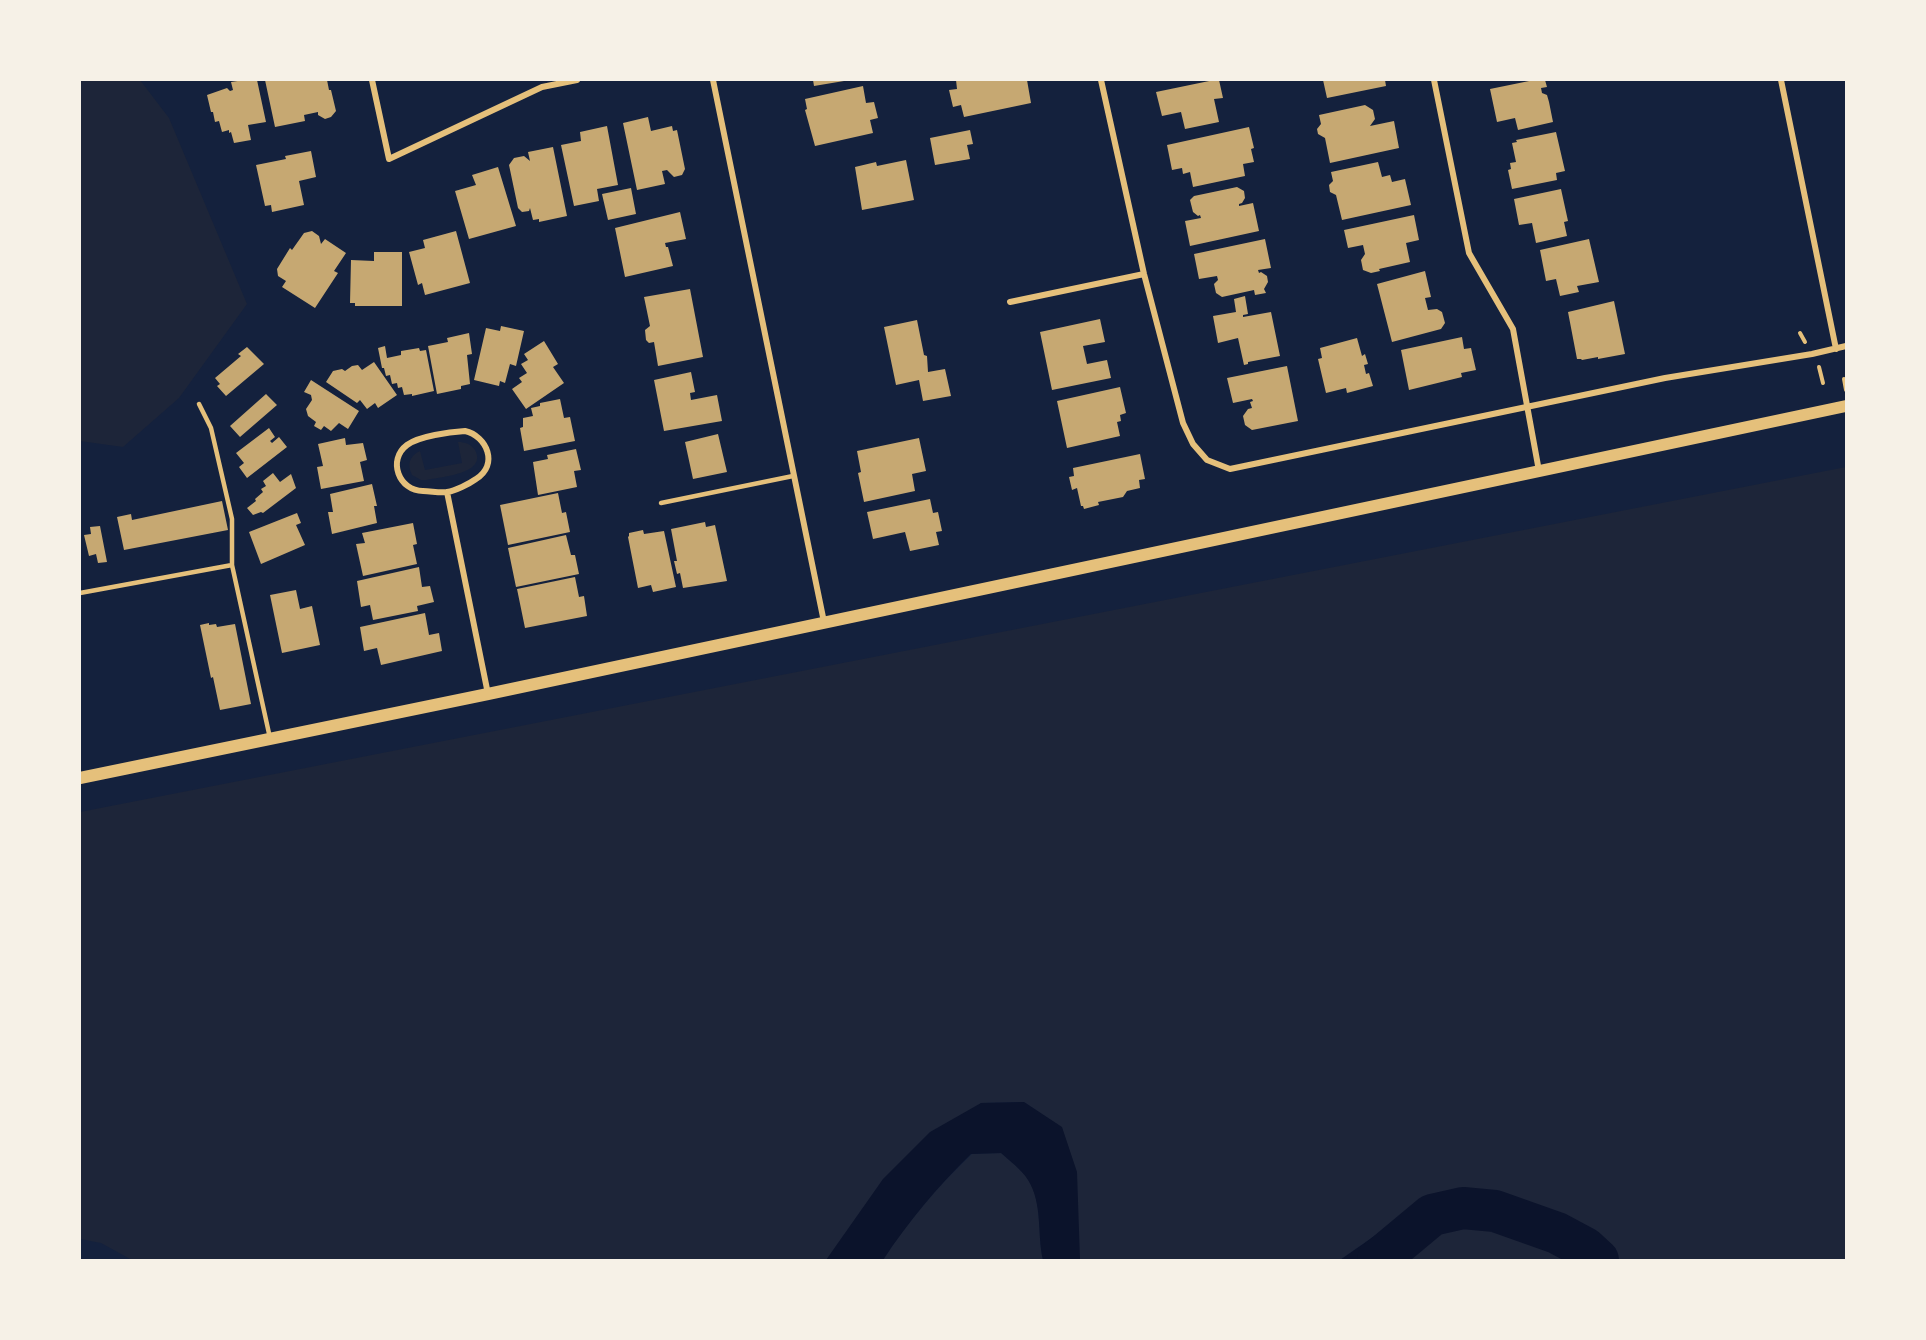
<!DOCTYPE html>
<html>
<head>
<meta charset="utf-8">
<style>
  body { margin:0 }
  #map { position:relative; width:1926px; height:1340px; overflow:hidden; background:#14213d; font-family:Manrope,sans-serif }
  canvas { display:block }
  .frame { position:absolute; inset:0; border:81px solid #f6f1e7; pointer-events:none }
</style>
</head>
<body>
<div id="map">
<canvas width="1926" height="1340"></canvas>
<div class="frame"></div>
</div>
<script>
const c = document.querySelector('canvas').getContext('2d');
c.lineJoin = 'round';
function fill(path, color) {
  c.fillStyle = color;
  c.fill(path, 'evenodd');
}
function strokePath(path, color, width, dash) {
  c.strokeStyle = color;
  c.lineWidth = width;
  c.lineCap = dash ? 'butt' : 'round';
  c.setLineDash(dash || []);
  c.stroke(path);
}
fill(new Path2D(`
  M80 80H140L169 118 247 304 179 398 123 447 80 441Z
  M458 442C465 442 471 444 475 450 488 474 440 477 426 480H421L412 475C407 465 409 456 420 451L425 470 462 463Z
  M1846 467V1260H1401L1424 1245 1432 1216 1386 1228 1340 1260H1080L1062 1128 1024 1102 981 1103 826 1260H132L101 1243 80 1239V812Z
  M1001 1153C1010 1161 1022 1170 1029 1180 1043 1205 1037 1234 1043 1260H883C908 1221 938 1186 972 1154Z`), '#1d2539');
fill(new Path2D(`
  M1024 1102 1062 1127 1077 1172 1080 1260H1043C1037 1234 1043 1204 1028 1180 1022 1170 1010 1161 1001 1153L971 1154C938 1186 908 1222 883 1260H826L883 1179 930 1132 981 1103Z
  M1432 1215 1424 1245 1401 1260H1340L1386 1228Z`), '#0b132b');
strokePath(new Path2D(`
  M1378 1260 1432 1215 1463 1208 1495 1211 1557 1233 1585 1248 1598 1260`), '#0b132b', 42);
fill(new Path2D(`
  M244 80H257L266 122 248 125 251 140 234 143 231 132 229 133V130L222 132 219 121 215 122 213 112H211L207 95 227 88 230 91 233 90 231 82Z
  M265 80H327L329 90H331L336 111 331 117 325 119 318 115V112L304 115 305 121 275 127Z
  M813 80H843L844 81 814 86Z
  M956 80H1027L1031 103 964 117 961 105 953 107 949 90 957 89Z
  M1214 80H1219L1223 98 1214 99 1219 122 1185 129 1181 112 1162 116 1156 92Z
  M1323 80H1385L1386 86 1327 98Z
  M1534 80H1545L1547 87 1541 88 1542 93 1547 95 1549 102 1553 122 1518 130 1515 118 1497 122 1490 89Z
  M863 86 866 103 874 102 878 118 870 120 873 133 815 146 805 110 807 109 805 99Z
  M1365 105 1373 110 1375 119 1370 126 1394 121 1399 148 1330 163 1325 138 1318 134 1317 129 1321 124 1319 115Z
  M648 117 651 131 672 126 673 131 677 130 685 169 682 175 674 177 667 170 662 171 665 184 637 190 623 123Z
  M607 126 618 185 597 189 599 201 574 206 561 145 581 141 580 132Z
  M1249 127 1254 148 1251 149 1254 162 1243 164 1245 176 1193 187 1190 172 1183 174 1182 168 1172 170 1167 145Z
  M970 130 973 144 967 145 970 159 935 165 930 138Z
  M1556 132 1565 171 1556 173 1557 180 1512 189 1508 170 1511 169 1510 163 1516 162 1512 143 1517 142 1516 140Z
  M553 147 567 216 539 222V219L533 220 530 208 529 211 522 212 518 208 509 165 514 158 524 156 530 161 528 152Z
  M311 151 316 177 299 181 304 205 272 212 271 205 265 206 256 165 286 159 285 156Z
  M906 160 914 200 862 210 855 167 876 162 877 166Z
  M1378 162 1382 177 1390 175 1392 182 1405 179 1411 205 1342 220 1336 195 1330 192 1329 185 1333 181 1331 172Z
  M498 167 516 226 469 239 455 191 476 185 472 175Z
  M1237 187 1244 191 1245 198 1242 203 1239 204V206L1253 203 1259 231 1190 246 1185 221 1201 218 1200 215 1198 216 1193 212 1190 200 1194 196Z
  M631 188 636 214 608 220 602 194Z
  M1561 189 1568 221 1564 222 1567 236 1536 243 1532 223 1519 225 1514 199Z
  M680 212 686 239 665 243 666 247H668L673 266 625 277 615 228Z
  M1414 215 1419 240 1406 243 1410 262 1379 269 1380 271 1371 273 1363 270 1361 260 1365 254 1363 245 1348 248 1344 230Z
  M312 231 319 236 321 244 325 239 346 253 334 271 338 273 315 308 282 287 286 281 278 276 277 269 290 248 292 250 304 233Z
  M456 231 470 283 425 295 422 283 418 285 409 252 425 248 423 240Z
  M1265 239 1271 268 1258 270 1259 273 1261 272 1267 276 1268 282 1264 289 1266 293 1255 295 1254 290 1222 297 1216 293 1214 284 1218 280 1217 276 1199 279 1194 254Z
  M1589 239 1599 282 1577 286 1579 292 1560 296 1556 279 1546 281 1540 250Z
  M374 252H402V306H355V303H350L351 260 374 261Z
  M1425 271 1431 297 1425 298 1428 310 1437 309 1442 312 1445 323 1441 329 1392 342 1377 284Z
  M690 289 703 357 658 366 654 342 649 343 646 340 645 330 650 326 644 297Z
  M1245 296 1248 314 1243 315V317L1271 312 1280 356 1248 362V364L1244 365 1238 338 1218 343 1213 316 1236 312 1234 299Z
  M1614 301 1625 354 1598 359V357L1582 360 1581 359H1577L1568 312Z
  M1100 319 1105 342 1083 346 1087 364 1107 360 1111 378 1052 390 1040 332Z
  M917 320 924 355 927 356 928 372 945 369 951 396 923 401 919 380 896 385 884 327Z
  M501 326 524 331 516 366 510 364 505 383 500 381 499 386 474 380 486 328 500 331Z
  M469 333 472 354 467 355 470 384 461 386V389L437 394 428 346 448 342 447 338Z
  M1462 337 1464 349 1471 348 1476 370 1461 373 1462 377 1409 390 1401 350Z
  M1357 338 1362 356 1365 354 1368 364 1364 365 1366 374 1369 373 1373 386 1347 393 1346 388 1326 393 1318 359 1322 358 1320 348Z
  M544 341 558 364 553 367 564 383 526 409 512 389 522 382 519 378 527 373 521 364 528 360 524 354Z
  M385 346 387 358 401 355V351L419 348 420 351 426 350 434 391 412 396V394L404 395 402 387 398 388 397 383 392 384 390 375 386 376 384 368H382L378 348Z
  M247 347 264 364 226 396 217 386 220 384 215 378 241 356 238 354Z
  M374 362 397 395 378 408 375 403 367 409 360 400 357 403 326 382 333 371 342 369 345 371 352 366 358 365 362 370Z
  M1287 366 1298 421 1252 430 1245 425 1243 416 1248 409 1252 408 1250 402 1253 401 1252 399 1233 403 1227 378Z
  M691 372 695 392 690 393 691 400 717 395 722 421 664 431 654 380Z
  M311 380 359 411 348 429 339 423 331 431 324 426 321 430 314 426 316 422 308 416 306 409 312 400 311 395 304 392Z
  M1120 387 1126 413 1120 415 1121 421 1117 422 1120 436 1067 448 1057 401Z
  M266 394 277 405 240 437 230 426Z
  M560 399 564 418 570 417 575 441 524 451 520 428 523 427V418L533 416 531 408 540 406V403Z
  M269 428 275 437 270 441 272 443 279 437 287 447 247 478 239 467 244 463 236 453Z
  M718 434 727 472 693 479 685 442Z
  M345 438 346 445 363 443 367 460 360 462 364 481 321 489 317 467 323 466 318 444Z
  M919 438 926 471 912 474 915 491 864 502 858 473 861 472 857 451Z
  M576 449 581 470 574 471 577 487 538 495 533 462 548 459 547 455Z
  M1140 454 1145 479 1139 480 1140 488 1127 491 1123 497 1098 502 1099 505 1084 509 1083 506H1081L1077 488 1072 490 1069 477 1074 476 1073 468Z
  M273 473 280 482 291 474 296 488 263 513 261 512 253 515 247 508 256 501 255 499 263 492 261 489 266 486 263 481Z
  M372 484 377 506H374L377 523 332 534 328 512H333L330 494Z
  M558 493 562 513 566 512 570 532 508 545 500 505Z
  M930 499 933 513 938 512 942 531 936 532 939 545 910 551 905 532 873 539 867 512Z
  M222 501 228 530 124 550 117 517 131 514 132 520Z
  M297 513 301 523 296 525 305 545 261 564 249 532Z
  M705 522 706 527 715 525 727 581 683 588 680 573 677 574 674 561H677L671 529Z
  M413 523 417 544 413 545 417 564 363 576 356 544 365 543 362 533Z
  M100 526 107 562 98 563 96 554 89 556 84 535 91 534 90 527Z
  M643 530 644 534 664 531 676 587 653 592 651 585 638 588 628 537 629 536V533Z
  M566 535 571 555H575L579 574 516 587 508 548Z
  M419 567 422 587 430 586 434 602 417 606 418 611 373 620 370 605 361 607 357 581Z
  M575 577 579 597 584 596 587 616 525 628 517 589Z
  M296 590 300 609 312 606 320 645 282 653 270 595Z
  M425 613 429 635 439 633 442 651 381 665 377 648 364 651 360 627Z
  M209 623V625L216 624 217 627 235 624 251 704 220 710 213 677 211 678 200 625Z`), '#c6a872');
strokePath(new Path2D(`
  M1800 333 1805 342
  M1819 367 1823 383
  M1844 379 1846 390`), '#e5c07b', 4);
strokePath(new Path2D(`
  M199 404 211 428 232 519V565L270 738
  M661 503 793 476
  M80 593 232 565`), '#e5c07b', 4.5);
strokePath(new Path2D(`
  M372 80 389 159 542 87 577 80
  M713 80 824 622
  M1101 80 1144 274 1183 423 1193 444 1207 460 1230 469 1665 378 1812 354 1846 346
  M1434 80 1469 253 1513 329 1539 471
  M1781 80 1836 349
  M1010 302 1144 274
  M465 431C487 436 499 465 476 479 469 484 455 491 447 492 439 493 431 491 423 491 399 491 387 460 407 445 419 436 450 432 465 431Z
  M447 492 488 694`), '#e5c07b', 6);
strokePath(new Path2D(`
  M80 778 488 694 1846 406`), '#e5c07b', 12);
</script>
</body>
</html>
